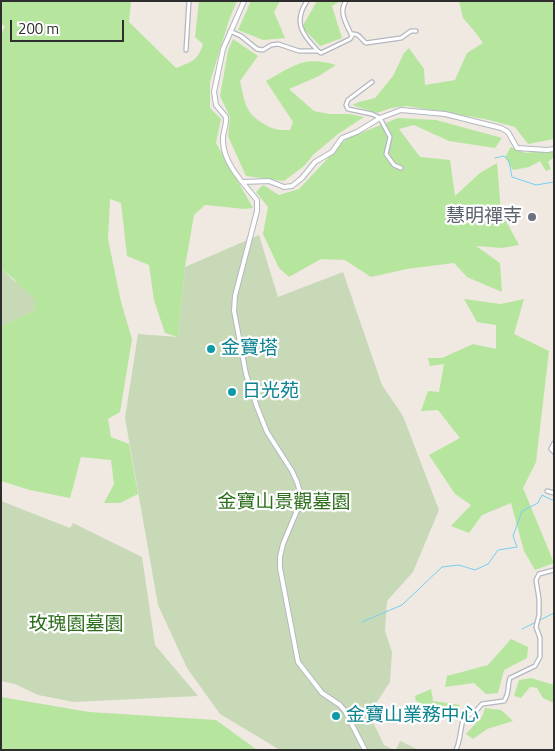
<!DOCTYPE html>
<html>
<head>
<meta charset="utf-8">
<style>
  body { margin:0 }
  #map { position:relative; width:555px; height:751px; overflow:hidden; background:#efe9e1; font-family:"Titillium Web",sans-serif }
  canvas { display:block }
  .frame { position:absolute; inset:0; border:2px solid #2e2e2e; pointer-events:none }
  .scale { position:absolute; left:10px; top:20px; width:114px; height:22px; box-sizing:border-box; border:2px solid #2e2e2e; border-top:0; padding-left:6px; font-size:15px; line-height:18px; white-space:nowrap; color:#2e2e2e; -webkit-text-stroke:4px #fff; paint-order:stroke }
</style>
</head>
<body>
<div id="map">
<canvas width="555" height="751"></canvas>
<div class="frame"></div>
<div class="scale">200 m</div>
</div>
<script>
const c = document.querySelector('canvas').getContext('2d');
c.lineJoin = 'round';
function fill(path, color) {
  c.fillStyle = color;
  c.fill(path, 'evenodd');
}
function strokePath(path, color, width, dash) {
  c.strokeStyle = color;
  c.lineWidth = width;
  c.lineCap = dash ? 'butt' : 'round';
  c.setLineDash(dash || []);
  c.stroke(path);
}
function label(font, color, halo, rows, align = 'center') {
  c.font = font + ' "Titillium Web","Noto Sans TC",sans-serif';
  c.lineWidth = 4.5;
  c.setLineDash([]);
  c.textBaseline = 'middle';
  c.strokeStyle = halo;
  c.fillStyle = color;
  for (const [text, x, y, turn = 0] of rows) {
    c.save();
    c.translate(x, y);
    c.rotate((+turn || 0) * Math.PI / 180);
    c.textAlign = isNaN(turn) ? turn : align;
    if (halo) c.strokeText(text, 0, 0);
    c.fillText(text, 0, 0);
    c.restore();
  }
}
fill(new Path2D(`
  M1 1H131L129 22 176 68C191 62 198 61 203 44L195 37 199 1H237L229 20 210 82V108L221 119 216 143 253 208 245 209 205 205 194 215 185 267 178 337 165 333 154 300 149 265 127 256 121 203 110 199 108 239 121 302 132 339 120 412 108 419 111 437 129 444 138 494 120 503H104L114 484 111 460 81 457 70 498 30 490 1 481V326L35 310 14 279 1 269V34L5 27 1 22Z
  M251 1H280L274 12 285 38 263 40 238 30Z
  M317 1H341L332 6 342 38 320 46 302 27Z
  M459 1H549L554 4V139L528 144 515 127 485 119 407 106 391 108 377 113 352 105 359 102 375 98 393 76 404 53 409 48 424 69 425 85 455 80 467 53 483 43 476 33 463 18Z
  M233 39 258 56 240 81C245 102 244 112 264 124 274 130 278 130 290 130L293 122 266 81C294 66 303 55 336 65L319 76 289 89 314 111 329 114H349L364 117 338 134 313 155 304 166 284 181 246 176 228 136 230 117 220 96 228 51Z
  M398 118 436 120 502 138 495 148 449 141 414 125 399 129 420 157 450 160 455 196 480 173 497 163 501 212 519 245 502 248 476 246 500 263 502 292 467 277 454 263 407 269 371 277 345 260 321 259 289 277 279 268 263 234 268 207 256 192 263 185 279 195 299 189 346 139Z
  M511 147 526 153 554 149V157L548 162 551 169 546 171 540 161 529 167 513 170 505 157Z
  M464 299 501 304 524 299 514 334 549 351 536 462 523 488 554 563 535 570 524 551 511 503 482 515 469 533 451 526 471 505 455 494 429 455 460 438 438 410 421 411 428 391 439 392 444 364 430 366 428 358H442L473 344 496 349V325L477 322Z
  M511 639 528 647 527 658 504 670 498 693 486 694 474 683 445 687 447 676 488 665Z
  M531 678 554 685V703L543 698 537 688 530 687 521 698 514 696 519 680Z
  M431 689 433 701 460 705 454 715 447 714 416 701 415 696Z
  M1 697 89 712 216 720 257 750H1Z
  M485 708 501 710 513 721 487 729 473 739 466 734 483 715Z`), '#b6e59e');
fill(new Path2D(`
  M259 235 278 297 343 272 382 385 403 416 439 510 413 572 387 601 385 631 392 652 390 682 369 714 384 745 394 750H280L220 714 187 668 158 605 125 418 138 334 178 337 185 267Z
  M1 269 35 299V310L1 326Z
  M1 501 70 528 73 523 142 557 155 645 198 696 74 702 38 695 15 684 1 681Z
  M400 741 419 750H396Z`), '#c8d9b8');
strokePath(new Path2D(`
  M495 158 504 156 509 161 512 177 536 185 554 182
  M362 622 402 605 442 567 459 565 475 570 488 564 498 550 517 547 513 536 522 511 538 503 542 495 554 501
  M522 629 554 613`), '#75cff0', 1);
const minor = new Path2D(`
  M307 1C293 22 302 34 317 50
  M230 31 241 36 257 49 263 50 271 45 278 44 299 51H318L321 53 350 39 352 36C347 25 338 12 346 1
  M351 34C360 33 360 39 366 43L401 38 411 31H416
  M186 50 189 1
  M372 82 348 100 346 105 348 109 372 114 380 118 390 137 386 154 394 165 401 168
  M554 443 551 449 554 452
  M547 491 554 493
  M456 750C461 739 460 728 464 717L475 712 482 704 504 701C510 693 507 686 510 678L535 666 540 657V638L536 627 539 615V599L536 580 539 574 554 570`);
const tertiary = new Path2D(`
  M244 1 223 49 214 92 216 105 226 117C227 126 222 133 223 141 223 163 244 184 257 200V211L235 296 234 311 246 374 257 407 267 432 292 471 297 482 300 492 301 501 283 544 280 557V568L298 662 322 693 340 705 345 711 365 750
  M243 182 269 181 284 187 292 186 302 178 315 162 332 152 342 138 357 132 380 118 401 110 445 114 501 128 508 132 517 148 547 150 554 149`);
strokePath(minor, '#b4b7c1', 5.5);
strokePath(tertiary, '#b4b7c1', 6);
strokePath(minor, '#fff', 3);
strokePath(tertiary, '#fff', 4);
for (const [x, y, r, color] of [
  [532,217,5,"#6b7280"],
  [211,349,5,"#0f9aa8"],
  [232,392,5,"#0f9aa8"],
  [336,716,5,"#0f9aa8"]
]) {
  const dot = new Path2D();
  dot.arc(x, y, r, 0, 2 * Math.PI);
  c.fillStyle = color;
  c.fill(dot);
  strokePath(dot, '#fff', 2);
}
label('19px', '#5b616d', '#fff', [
  ["慧明禪寺",522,217]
], 'right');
label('19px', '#0d838f', '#fff', [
  ["金寶塔",221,349],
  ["日光苑",242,392],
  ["金寶山業務中心",346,716]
], 'left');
label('19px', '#2c6e1b', '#fff', [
  ["金寶山景觀墓園",284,503],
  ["玫瑰園墓園",76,625]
]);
</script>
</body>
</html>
